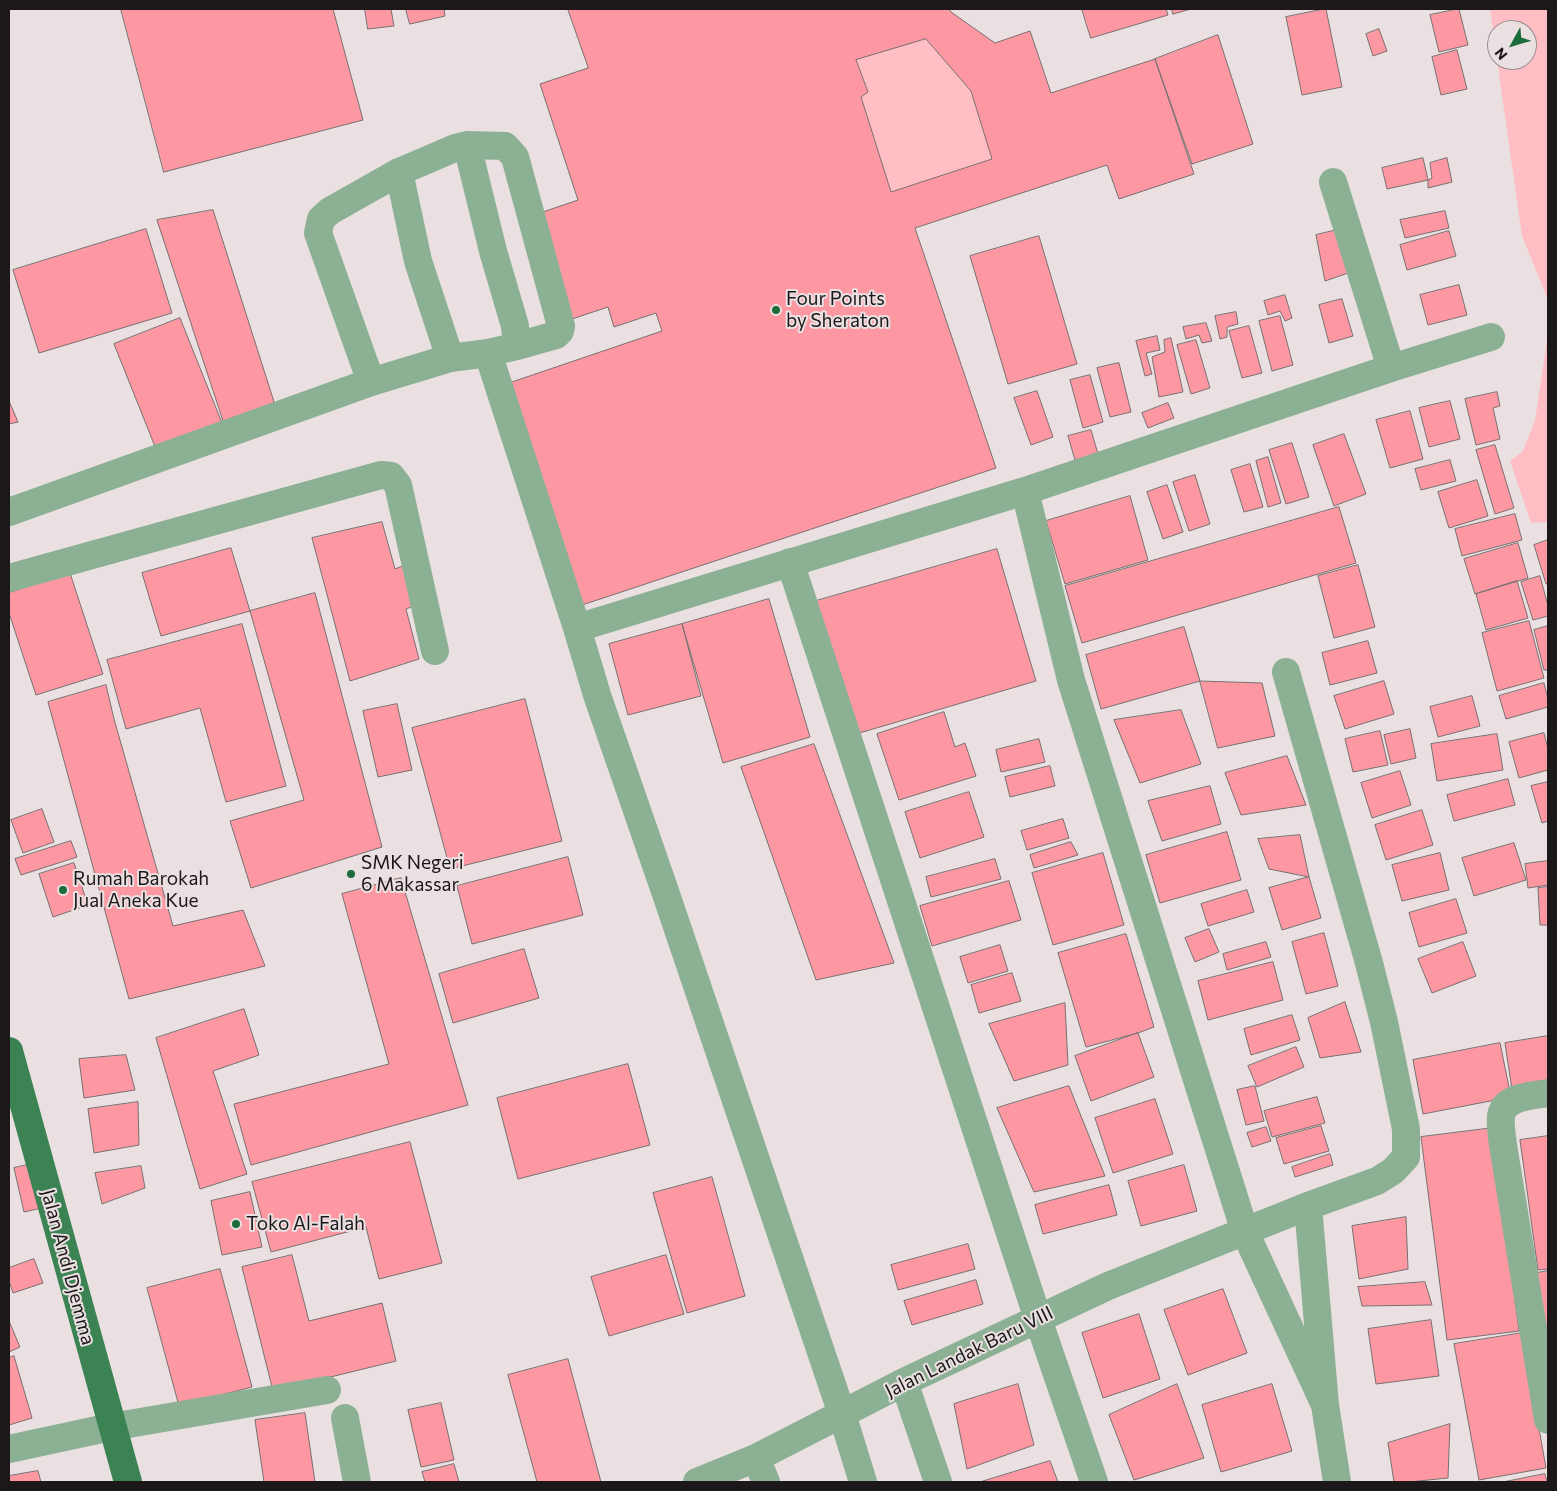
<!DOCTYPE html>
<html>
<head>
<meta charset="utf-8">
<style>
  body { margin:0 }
  #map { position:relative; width:1557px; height:1491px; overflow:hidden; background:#eae0e1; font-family:Commissioner,sans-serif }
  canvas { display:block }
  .frame { position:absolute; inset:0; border:10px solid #1c1819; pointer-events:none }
  .north { position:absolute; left:1487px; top:20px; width:50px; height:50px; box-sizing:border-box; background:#eae0e1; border:1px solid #989091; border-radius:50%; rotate:231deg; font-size:14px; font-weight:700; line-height:20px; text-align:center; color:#1c1819 }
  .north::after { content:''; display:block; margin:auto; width:18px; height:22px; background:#1c6b3a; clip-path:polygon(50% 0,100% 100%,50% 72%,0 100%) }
</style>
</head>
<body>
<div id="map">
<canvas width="1557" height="1491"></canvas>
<div class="frame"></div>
<div class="north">N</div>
</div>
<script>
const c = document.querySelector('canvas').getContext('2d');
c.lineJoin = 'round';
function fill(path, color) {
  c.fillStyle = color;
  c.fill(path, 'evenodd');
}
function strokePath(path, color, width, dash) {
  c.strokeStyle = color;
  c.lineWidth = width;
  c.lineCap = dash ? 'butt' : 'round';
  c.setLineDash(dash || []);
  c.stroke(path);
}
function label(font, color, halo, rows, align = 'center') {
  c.font = font + ' Commissioner,sans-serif';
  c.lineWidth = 4;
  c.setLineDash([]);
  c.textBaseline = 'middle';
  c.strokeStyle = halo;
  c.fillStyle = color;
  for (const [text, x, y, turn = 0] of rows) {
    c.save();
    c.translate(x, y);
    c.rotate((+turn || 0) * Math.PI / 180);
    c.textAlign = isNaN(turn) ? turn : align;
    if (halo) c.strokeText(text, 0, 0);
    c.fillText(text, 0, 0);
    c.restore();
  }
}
fill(new Path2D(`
  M1490 9H1548V300L1522 236 1497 60H1527V30H1497V59Z
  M926 39 971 91 992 159 891 192 861 97 868 91 856 60Z
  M1548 333V522L1531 523 1510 461 1523 451 1535 420Z`), '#ffbec4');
const building = new Path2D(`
  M121 9H333L363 120 164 172Z
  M365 9H391L394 26 368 29Z
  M406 9H444L445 16 410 24Z
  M568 9H949L951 12 995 43 1030 31 1051 93 1155 59 1194 174 1119 199 1107 165 915 228 996 468 579 606 506 384 662 331 656 313 614 327 608 307 572 319 537 214 578 200 540 84 588 68ZM926 39 971 91 992 159 891 192 861 97 868 92 856 60Z
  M1082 9H1166L1168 15 1091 38Z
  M1172 9H1191L1173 14Z
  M1326 9 1342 87 1302 95 1286 17Z
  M1459 9 1468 45 1439 52 1430 15Z
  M1379 29 1387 51 1373 56 1366 34Z
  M1218 35 1253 144 1192 164 1155 59Z
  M1457 50 1467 89 1441 95 1432 57Z
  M1423 158 1428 180 1387 189 1382 168Z
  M1447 158 1452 182 1428 188V180L1432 178 1430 163Z
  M213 210 275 405 223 421 157 220Z
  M1445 211 1449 228 1405 238 1400 220Z
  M146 229 172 313 39 353 13 270Z
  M1337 230 1354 271 1325 281 1316 235Z
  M1449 231 1456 256 1407 270 1400 245Z
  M1039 236 1077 364 1008 384 970 256Z
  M1459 285 1467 315 1428 325 1420 295Z
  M1285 295 1292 318 1285 321 1280 311 1268 315 1264 301Z
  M1342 299 1353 336 1329 343 1319 305Z
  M1236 312 1238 324 1227 327V337L1220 339 1215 316Z
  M1280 316 1293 365 1272 371 1259 321Z
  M180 318 222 423 156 449 114 344Z
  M1206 323 1212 341 1202 343 1199 335 1186 339 1183 327Z
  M1249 326 1262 373 1242 378 1229 331Z
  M1157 336 1160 350 1146 353 1152 374 1145 376 1136 341Z
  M1171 338 1183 392 1159 397 1152 357 1165 352 1164 340Z
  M1196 340 1210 388 1191 394 1177 345Z
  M1119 363 1131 412 1110 417 1097 368Z
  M1090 375 1103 422 1083 428 1070 380Z
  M1037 391 1053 437 1031 445 1014 398Z
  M1497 392 1500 406 1493 408 1500 439 1476 445 1465 399Z
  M9 401 18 422 9 424Z
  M1450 401 1460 439 1429 447 1419 408Z
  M1168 403 1174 418 1148 428 1142 413Z
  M1410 411 1423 459 1390 468 1376 420Z
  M1091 430 1098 454 1075 460 1068 436Z
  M1344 434 1366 494 1334 506 1313 445Z
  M1292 443 1309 497 1286 504 1269 450Z
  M1495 445 1514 508 1495 514 1476 450Z
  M1268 457 1281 503 1268 507 1256 461Z
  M1450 460 1456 481 1421 490 1415 469Z
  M1250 464 1263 507 1244 512 1231 470Z
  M1195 475 1210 524 1189 531 1173 482Z
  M1477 480 1488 516 1449 528 1438 492Z
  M1167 485 1183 532 1163 539 1147 492Z
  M1130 496 1148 560 1065 584 1046 521Z
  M1339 507 1356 563 1082 643 1065 586Z
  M1515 514 1522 540 1462 556 1455 529Z
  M382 522 395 569 410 563 421 603 406 609 419 659 350 681 312 538Z
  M1548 540V583L1546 584 1534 545Z
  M1518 543 1528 578 1475 594 1464 559Z
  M231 548 250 611 161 636 142 573Z
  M997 549 1036 681 856 734 816 601Z
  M1358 565 1375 627 1334 638 1318 576Z
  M70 573 103 674 36 695 9 613V593Z
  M1540 576 1548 606V616L1533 620 1521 582Z
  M1517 581 1528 618 1486 630 1476 594Z
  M315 593 382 847 251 888 230 821 304 800 250 611Z
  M769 599 810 737 723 763 682 624Z
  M1529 621 1544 678 1497 691 1482 633Z
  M242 624 286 786 226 802 200 708 126 729 107 660Z
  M682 624 701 696 628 715 609 644Z
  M1548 626V670H1544L1534 630Z
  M1184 627 1200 681 1101 709 1086 655Z
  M1368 641 1377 673 1330 685 1322 653Z
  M1200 681 1262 683 1275 736 1218 748Z
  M1384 681 1394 714 1345 729 1334 696Z
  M1544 683 1548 699V707L1506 719 1499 696Z
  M106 685 114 719 173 926 243 910 265 966 129 999 48 702Z
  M1472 696 1480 726 1438 737 1430 707Z
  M525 699 562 841 450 869 412 728Z
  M397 704 412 770 378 777 363 711Z
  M1181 710 1201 764 1140 783 1114 720Z
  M944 712 955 747 965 743 976 776 899 800 877 734Z
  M1410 729 1416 758 1391 764 1384 735Z
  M1380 731 1388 765 1353 772 1345 739Z
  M1544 733 1548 749V770L1519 778 1509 742Z
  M1497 734 1503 770 1437 781 1431 744Z
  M1039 739 1045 762 1001 772 996 750Z
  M814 744 894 963 816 980 741 767Z
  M1287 756 1306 805 1241 815 1225 773Z
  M1050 766 1055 786 1010 797 1005 777Z
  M1400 771 1411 805 1372 818 1361 783Z
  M1508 779 1515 805 1454 821 1447 795Z
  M1548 782V821L1542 823 1531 786Z
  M1210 786 1221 824 1162 841 1148 801Z
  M969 792 984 837 920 858 905 812Z
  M42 809 54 842 23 853 11 820Z
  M1422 810 1433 845 1386 860 1375 825Z
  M1063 819 1069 838 1027 850 1021 831Z
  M1227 832 1241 880 1160 903 1146 855Z
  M1300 835 1309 877 1269 869 1258 839Z
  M71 841 77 857 21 875 15 859Z
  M1071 842 1078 855 1034 868 1030 855Z
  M1514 843 1526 880 1474 896 1462 858Z
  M1103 853 1124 925 1053 945 1032 873Z
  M1440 853 1449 890 1402 901 1392 865Z
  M568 857 583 915 472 944 457 886Z
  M995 859 1001 879 931 897 926 877Z
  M1548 861V885L1528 888 1525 864Z
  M74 863 88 905 53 917 39 874Z
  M1309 877 1321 918 1282 930 1269 888Z
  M401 878 468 1105 251 1165 234 1104 389 1064 342 894Z
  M1009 881 1021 920 932 946 920 906Z
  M1548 887V925H1540L1538 888Z
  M1247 890 1254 912 1208 926 1201 904Z
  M1456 899 1467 933 1419 947 1409 913Z
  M1209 929 1219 952 1195 962 1185 938Z
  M1324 933 1338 986 1306 994 1292 942Z
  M1126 934 1154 1027 1138 1033 1086 1047 1058 953Z
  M1266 942 1271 957 1227 970 1223 954Z
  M1463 942 1476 976 1432 993 1418 959Z
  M1000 945 1008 971 968 983 960 957Z
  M524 949 539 998 453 1023 439 974Z
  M1273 962 1283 1000 1208 1020 1198 981Z
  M1012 973 1021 1001 979 1013 971 985Z
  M1345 1002 1361 1052 1320 1058 1308 1018Z
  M1065 1003 1068 1065 1014 1081 989 1024Z
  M244 1009 259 1055 213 1071 247 1174 200 1189 156 1038Z
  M1292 1015 1300 1040 1251 1055 1244 1029Z
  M1138 1033 1154 1077 1091 1101 1075 1056Z
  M1548 1036V1090L1513 1096 1505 1043Z
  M1500 1043 1511 1097 1423 1114 1413 1060Z
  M1296 1047 1304 1067 1257 1087 1248 1066Z
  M126 1055 135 1090 84 1098 79 1059Z
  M628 1064 650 1145 518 1179 497 1098Z
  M1069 1086 1105 1176 1034 1192 997 1108Z
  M1255 1086 1264 1121 1246 1125 1237 1090Z
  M1317 1097 1325 1123 1272 1137 1264 1111Z
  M1155 1099 1173 1154 1113 1173 1095 1118Z
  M138 1102 139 1145 94 1153 88 1109Z
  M1321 1126 1329 1151 1284 1164 1276 1138Z
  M1266 1127 1271 1141 1252 1147 1247 1133Z
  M1493 1128 1519 1331 1447 1340 1421 1137Z
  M1548 1136V1269L1538 1270 1520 1140Z
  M410 1142 442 1263 379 1279 366 1227 271 1252 252 1182Z
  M1330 1154 1333 1165 1295 1177 1292 1167Z
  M36 1163 46 1207 24 1212 14 1168Z
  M1184 1165 1197 1211 1141 1226 1128 1181Z
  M141 1166 145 1188 102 1204 95 1173Z
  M712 1177 745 1296 687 1313 653 1193Z
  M1109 1185 1117 1215 1043 1234 1035 1205Z
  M250 1192 262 1247 222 1255 211 1201Z
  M1406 1217 1408 1269 1359 1279 1352 1226Z
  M968 1244 975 1269 898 1290 891 1265Z
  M292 1255 309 1321 382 1303 396 1361 273 1391 242 1267Z
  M666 1255 684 1314 609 1336 591 1277Z
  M34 1259 43 1283 13 1293 9 1281V1268Z
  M220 1269 252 1387 179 1406 147 1288Z
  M1548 1271V1370L1532 1274Z
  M976 1280 983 1304 912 1325 904 1301Z
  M1425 1282 1432 1305 1362 1306 1358 1287Z
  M1223 1289 1247 1353 1188 1375 1164 1310Z
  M1139 1314 1160 1379 1103 1398 1082 1333Z
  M1431 1320 1439 1376 1376 1384 1368 1329Z
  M9 1321 20 1347 9 1352Z
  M1522 1333 1546 1468 1479 1480 1454 1344Z
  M14 1356 32 1418 9 1425V1358Z
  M568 1359 601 1482H537L508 1375Z
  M1018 1384 1034 1445 967 1469 954 1404Z
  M1177 1384 1204 1458 1134 1480 1109 1415Z
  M1272 1384 1292 1451 1221 1472 1202 1405Z
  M441 1403 454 1460 421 1467 408 1410Z
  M305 1413 315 1482H264L255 1420Z
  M1450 1424 1448 1478 1409 1482H1394L1388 1443Z
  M1050 1461 1058 1482H980Z
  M454 1464 459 1482H425L422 1472Z
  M38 1471 41 1482H9V1476Z
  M1545 1474 1547 1482H1503Z`);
fill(building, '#fd98a3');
strokePath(building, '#786f70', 1);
strokePath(new Path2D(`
  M467 145 493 251 515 326 517 346
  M399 172 418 261 450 358
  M1333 182 1391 368
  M488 353 577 628 597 695 667 897 842 1414 863 1482
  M1025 491 1071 680 1245 1232 1325 1405
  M9 512 371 382 450 358 488 353 517 346 556 335 560 331 561 326 515 157 505 146 467 145 455 148 399 172 330 211 321 219 318 233 371 382
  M790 562 1038 1319 1094 1482
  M9 578 381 475 391 476 398 485 435 651
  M577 628 1025 491 1391 368 1491 337
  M1548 1093C1532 1096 1504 1096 1501 1116 1500 1125 1502 1136 1503 1145L1548 1420
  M1308 1206 1325 1405 1337 1482
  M904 1382 938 1482
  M345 1418 357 1482
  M9 1449 111 1427 327 1390
  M756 1458 766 1482
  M697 1482 756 1458 904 1382 1108 1286 1308 1206 1377 1181 1393 1171 1406 1157V1129L1384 1022 1369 963 1286 672`), '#8cb094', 28);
strokePath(new Path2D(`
  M9 1051 128 1482`), '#3c8353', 28);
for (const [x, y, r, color] of [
  [776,310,5,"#1c6b3a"],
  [351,874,5,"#1c6b3a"],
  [63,890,5,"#1c6b3a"],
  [236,1224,5,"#1c6b3a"]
]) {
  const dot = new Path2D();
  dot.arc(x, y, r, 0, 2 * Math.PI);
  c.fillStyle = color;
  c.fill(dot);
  strokePath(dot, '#eae0e1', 2);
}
label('19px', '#1c1819', '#eae0e1', [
  ["Four Points",786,299],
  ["by Sheraton",786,321],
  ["SMK Negeri",361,863],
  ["6 Makassar",361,885],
  ["Rumah Barokah",73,879],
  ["Jual Aneka Kue",73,901],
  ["Toko Al-Falah",246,1224]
], 'left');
label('19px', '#1c1819', '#eae0e1', [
  ["Jalan Andi Djemma",68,1267,75],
  ["Jalan Landak Baru VIII",969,1352,-26]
]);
</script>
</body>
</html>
